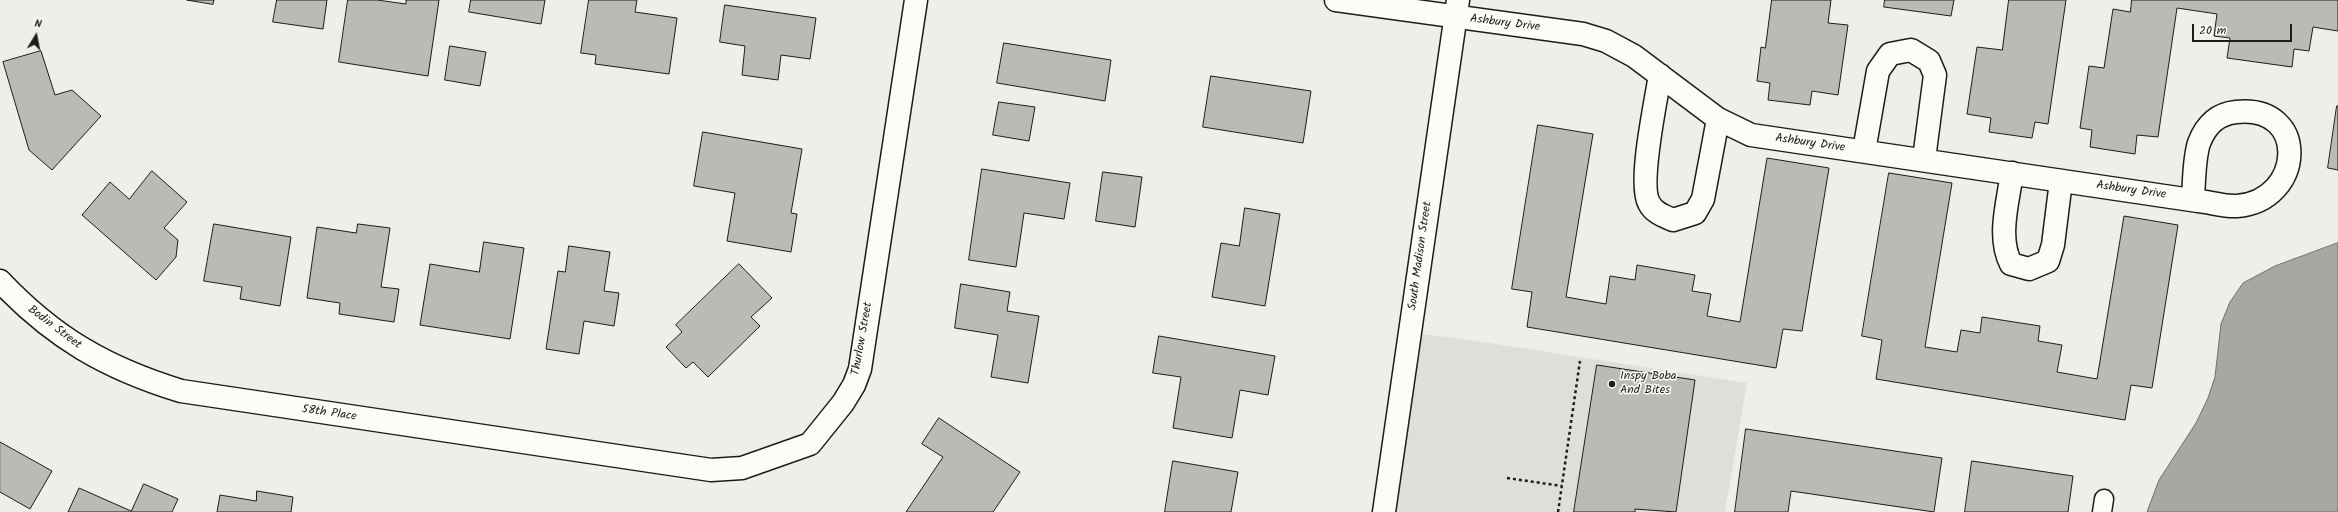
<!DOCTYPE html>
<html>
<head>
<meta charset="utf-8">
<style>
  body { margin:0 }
  #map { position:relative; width:2338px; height:512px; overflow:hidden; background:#f0eeea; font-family:Kalam,sans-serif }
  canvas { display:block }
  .north { position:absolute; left:16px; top:16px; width:40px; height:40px; -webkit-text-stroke:3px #fdfcf7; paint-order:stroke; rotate:10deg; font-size:11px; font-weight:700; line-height:16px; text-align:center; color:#1c1c1c }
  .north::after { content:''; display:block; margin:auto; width:14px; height:18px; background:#1c1c1c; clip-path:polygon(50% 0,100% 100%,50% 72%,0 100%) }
  .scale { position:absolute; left:2192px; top:24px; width:100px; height:18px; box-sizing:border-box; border:2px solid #1c1c1c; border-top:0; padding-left:5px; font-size:12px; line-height:14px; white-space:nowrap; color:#1c1c1c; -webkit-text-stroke:3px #fdfcf7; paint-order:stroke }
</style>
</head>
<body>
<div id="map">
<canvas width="2338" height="512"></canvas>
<div class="north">N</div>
<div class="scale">20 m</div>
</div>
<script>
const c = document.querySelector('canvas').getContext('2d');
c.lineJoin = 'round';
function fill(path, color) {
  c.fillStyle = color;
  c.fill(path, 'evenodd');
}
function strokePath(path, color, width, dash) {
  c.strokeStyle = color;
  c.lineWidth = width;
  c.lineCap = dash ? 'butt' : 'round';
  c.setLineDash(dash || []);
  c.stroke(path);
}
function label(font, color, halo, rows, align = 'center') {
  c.font = font + ' Kalam,sans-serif';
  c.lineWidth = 3;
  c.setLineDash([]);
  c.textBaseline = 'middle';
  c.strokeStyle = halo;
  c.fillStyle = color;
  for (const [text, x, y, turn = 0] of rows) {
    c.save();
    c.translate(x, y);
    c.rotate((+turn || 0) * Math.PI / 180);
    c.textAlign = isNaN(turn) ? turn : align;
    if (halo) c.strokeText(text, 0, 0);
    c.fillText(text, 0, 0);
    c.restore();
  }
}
fill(new Path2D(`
  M1401 332 1457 338 1747 383 1725 512H1377Z`), '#e0deda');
const water = new Path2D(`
  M2338 243V512H2147L2159 480 2196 423 2208 398 2215 377 2221 324 2230 302 2243 283 2275 266Z`);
fill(water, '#a8a7a3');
strokePath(water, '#706f6d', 1);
const building = new Path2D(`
  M187 0H214L213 4Z
  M277 0H327L323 29 273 22Z
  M348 0H377L406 4V0H439L428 76 339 62Z
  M471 0H545L541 24 469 12Z
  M589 0H637L635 12 677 18 669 74 595 64 596 55 581 53Z
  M1772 0H1831L1828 23 1848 25 1838 95 1812 91 1810 105 1768 100 1770 83 1757 81 1761 47 1765 48Z
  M1885 0H1954L1951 16 1884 7Z
  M2009 0H2066L2048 124 2035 122 2032 138 1989 132 1991 118 1967 114 1977 47 2002 50Z
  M2132 0H2338V31L2313 27 2309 51 2294 49 2292 67 2227 58 2230 38 2214 36 2217 14 2177 8 2158 137 2137 135 2135 154 2090 147 2092 130 2080 128 2089 66 2104 68 2113 9 2130 12Z
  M725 5 816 18 810 59 781 55 778 80 742 75 745 46 720 42Z
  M1004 43 1111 60 1105 101 997 83Z
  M450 46 486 52 480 86 445 80Z
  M41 51 55 95 72 90 101 116 52 170 29 150 3 62Z
  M1211 76 1311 91 1303 143 1203 127Z
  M999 102 1035 107 1029 141 993 135Z
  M2337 106H2338V170L2328 168Z
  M1538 125 1593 134 1566 297 1606 304 1610 276 1635 280 1637 265 1695 275 1692 291 1711 294 1707 316 1740 322 1767 158 1829 168 1802 331 1783 329 1776 368 1527 327 1532 292 1512 289Z
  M703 132 802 149 791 213 797 214 791 252 727 241 735 193 694 186Z
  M982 169 1070 183 1064 219 1024 213 1016 267 969 260Z
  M152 171 187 202 164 228 178 240 176 257 156 280 82 215 110 182 129 199Z
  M1103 172 1142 177 1135 227 1096 221Z
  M1889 173 1952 183 1925 347 1957 352 1961 330 1980 333 1982 317 2040 326 2038 341 2062 345 2057 372 2097 379 2124 216 2178 225 2152 388 2131 385 2125 420 1876 379 1882 340 1862 336Z
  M1245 208 1280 214 1265 306 1212 297 1221 243 1239 246Z
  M214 224 291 237 280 306 240 299 242 287 204 281Z
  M358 224 390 228 381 287 399 289 394 322 339 314 340 303 307 298 317 227 356 233Z
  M484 242 524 248 510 339 420 325 430 264 479 272Z
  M569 246 610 252 604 291 619 293 614 326 584 321 579 354 546 349 558 271 565 272Z
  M739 264 772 298 751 317 760 326 708 377 693 362 686 368 666 347 682 332 676 325Z
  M961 284 1010 292 1007 311 1039 316 1028 383 991 377 998 335 955 328Z
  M1159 336 1275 356 1268 395 1240 390 1232 438 1173 428 1181 377 1153 373Z
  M1597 365 1695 380 1676 512 1635 509V512H1574Z
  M939 418 1020 472 993 512H906L943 457 922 444Z
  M1746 429 1942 458 1934 512 1791 491 1788 512H1735Z
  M0 442 52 471 30 509 0 492Z
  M1173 461 1238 472 1231 512H1165Z
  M1972 461 2073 476 2068 512H1965Z
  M144 484 178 499 172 512H68L79 488 131 511Z
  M257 491 293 497 291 512H217L220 495 256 501Z`);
fill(building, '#bbbab6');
strokePath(building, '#1c1c1c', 1);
const service = new Path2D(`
  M2102 512 2104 499`);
const minor = new Path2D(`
  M1336 0 1583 34 1606 41 1634 56 1718 119 1751 135 2198 201C2210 202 2225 207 2237 206 2304 201 2310 104 2236 112 2217 114 2206 125 2199 143 2194 158 2194 183 2193 200
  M1660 75C1656 101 1638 183 1649 203 1654 213 1664 216 1673 220L1695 213 1703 199 1718 119
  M1864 151 1878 71 1890 54 1911 50 1929 61 1935 75 1924 159
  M2012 173C2008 202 1997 237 2011 264L2029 269 2048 261 2053 245 2061 181
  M0 281C54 338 106 368 181 391L711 470 742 468 810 444 843 403 854 385 860 369 916 0`);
const tertiary = new Path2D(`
  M1384 512 1458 0`);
strokePath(service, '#1c1c1c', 21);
strokePath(minor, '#1c1c1c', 25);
strokePath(tertiary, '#1c1c1c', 25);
strokePath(new Path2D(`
  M1507 478 1562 486
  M1558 512 1580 361`), '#1c1c1c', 2.5, [3, 3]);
strokePath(service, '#fdfcf7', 18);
strokePath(minor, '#fdfcf7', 22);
strokePath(tertiary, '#fdfcf7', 22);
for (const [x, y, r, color] of [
  [1612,384,4,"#1c1c1c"]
]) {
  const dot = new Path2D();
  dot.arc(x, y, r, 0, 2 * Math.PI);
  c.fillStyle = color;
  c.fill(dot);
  strokePath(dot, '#fdfcf7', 1.5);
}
label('12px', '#1c1c1c', '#fdfcf7', [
  ["Ashbury Drive",1505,24,7],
  ["Ashbury Drive",1810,144,8],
  ["Ashbury Drive",2131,191,8],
  ["South Madison Street",1421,256,-82],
  ["Bodin Street",54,328,37],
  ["Thurlow Street",863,339,-80],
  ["58th Place",329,414,8]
]);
label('12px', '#1c1c1c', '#fdfcf7', [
  ["Inspy Boba",1620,377],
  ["And Bites",1620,391]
], 'left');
</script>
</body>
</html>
